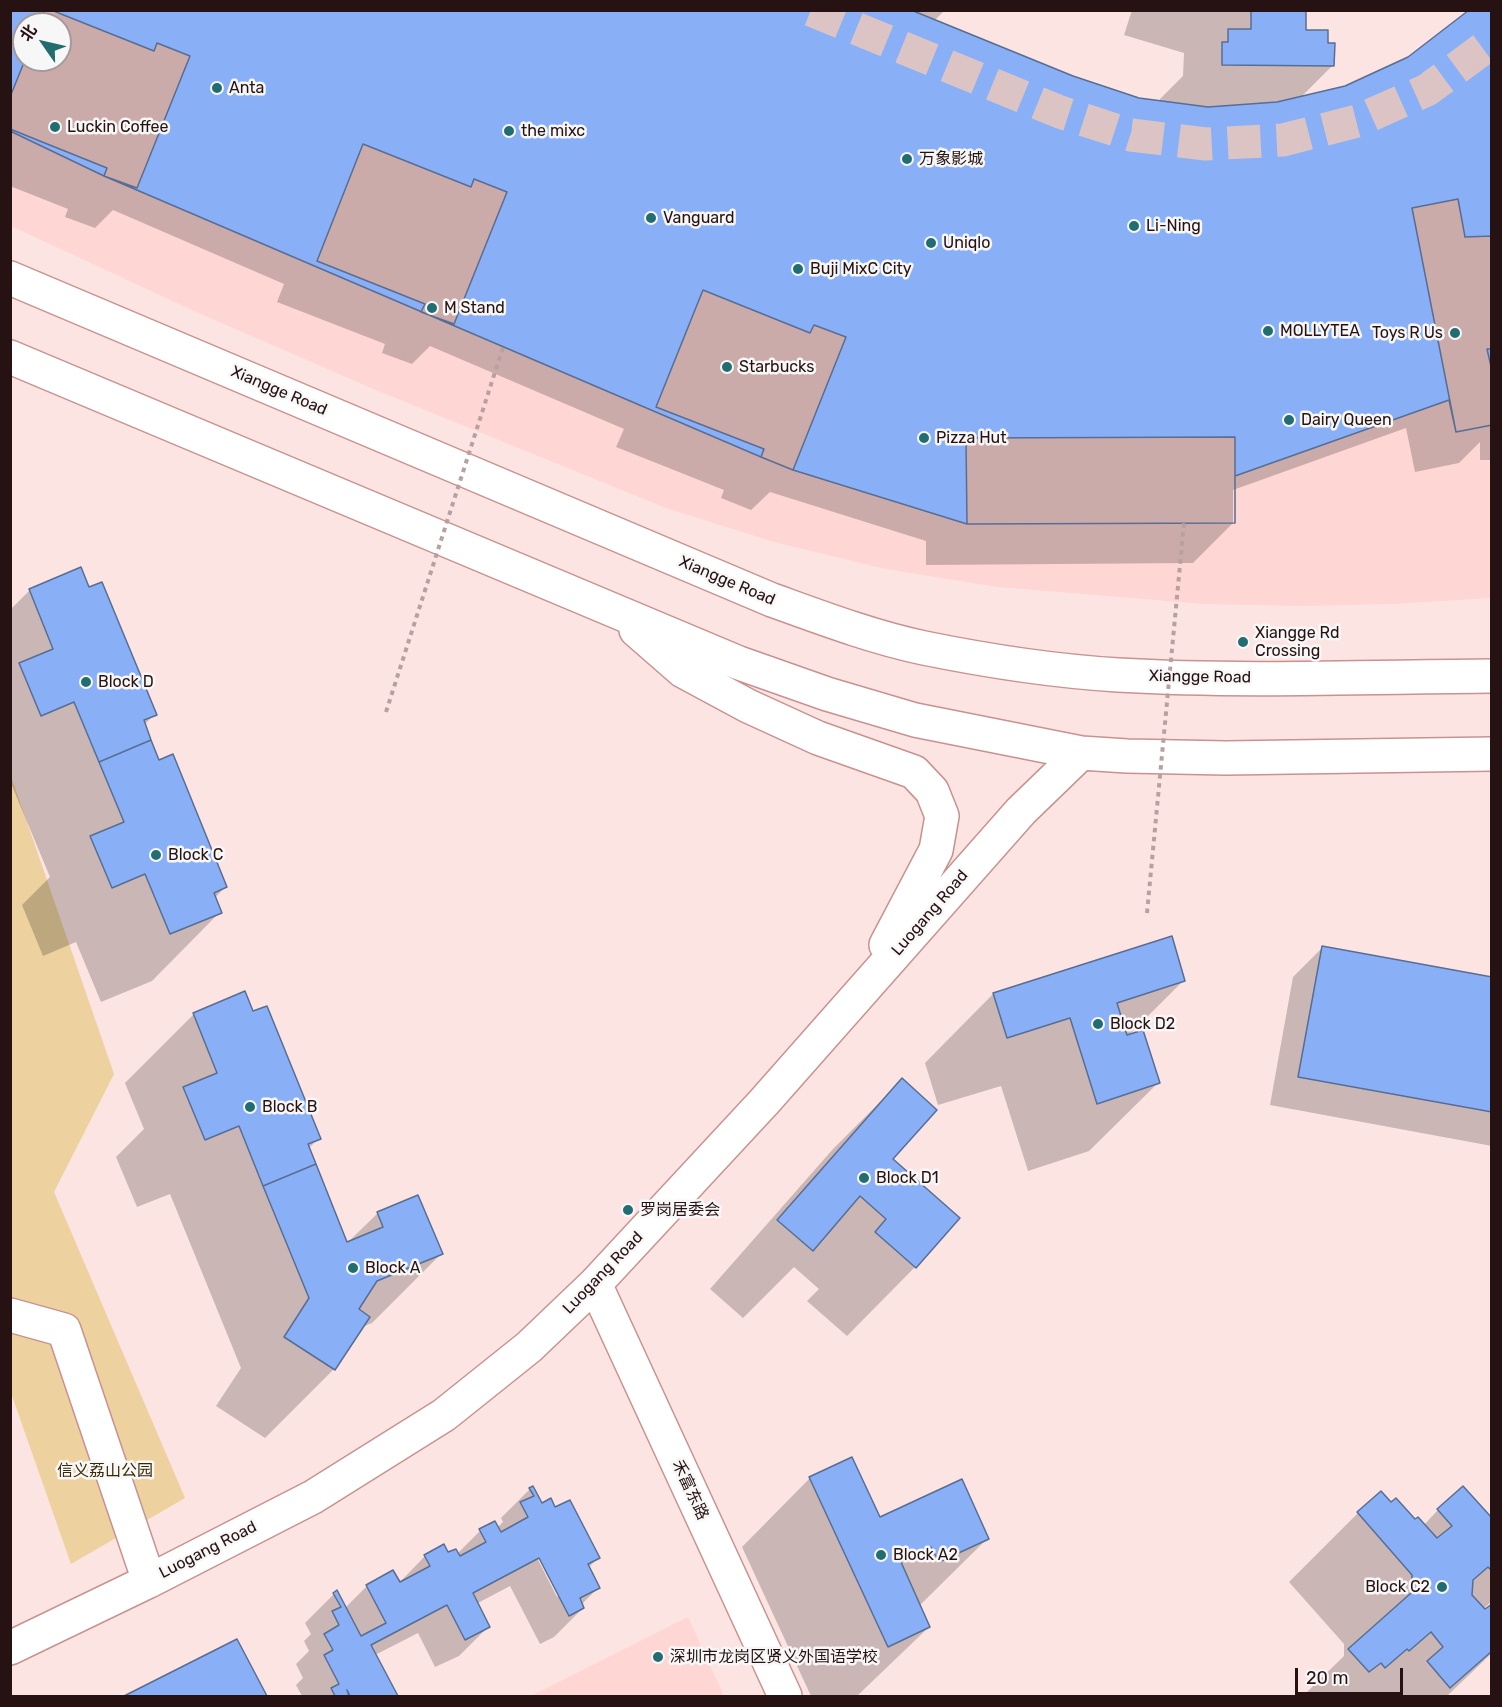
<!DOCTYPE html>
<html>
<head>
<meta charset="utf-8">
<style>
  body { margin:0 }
  #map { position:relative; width:1502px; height:1707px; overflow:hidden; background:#fce4e3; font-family:Rubik,"Noto Sans SC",sans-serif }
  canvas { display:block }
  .frame { position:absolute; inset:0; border:12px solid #261212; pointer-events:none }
  .north { position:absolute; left:12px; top:12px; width:60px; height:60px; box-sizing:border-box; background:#f7f7f7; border:2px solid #a39b9b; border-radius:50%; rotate:304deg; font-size:16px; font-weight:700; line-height:24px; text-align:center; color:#261212 }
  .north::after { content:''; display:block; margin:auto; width:21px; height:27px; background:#216d72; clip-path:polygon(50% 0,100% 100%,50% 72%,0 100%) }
  .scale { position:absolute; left:1295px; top:1668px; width:108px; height:27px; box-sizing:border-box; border:3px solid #261212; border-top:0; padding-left:8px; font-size:18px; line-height:21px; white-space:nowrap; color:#261212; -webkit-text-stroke:4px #f7f7f7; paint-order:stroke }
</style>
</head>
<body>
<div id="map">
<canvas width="1502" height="1707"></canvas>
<div class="frame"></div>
<div class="north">北</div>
<div class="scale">20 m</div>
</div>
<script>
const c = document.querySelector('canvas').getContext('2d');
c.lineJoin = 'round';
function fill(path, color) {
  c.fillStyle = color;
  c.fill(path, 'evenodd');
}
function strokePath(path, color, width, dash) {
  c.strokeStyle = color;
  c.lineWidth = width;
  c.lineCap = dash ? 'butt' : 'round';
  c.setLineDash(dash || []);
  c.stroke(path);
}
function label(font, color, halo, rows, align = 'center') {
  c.font = font + ' Rubik,"Noto Sans SC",sans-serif';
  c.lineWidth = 5;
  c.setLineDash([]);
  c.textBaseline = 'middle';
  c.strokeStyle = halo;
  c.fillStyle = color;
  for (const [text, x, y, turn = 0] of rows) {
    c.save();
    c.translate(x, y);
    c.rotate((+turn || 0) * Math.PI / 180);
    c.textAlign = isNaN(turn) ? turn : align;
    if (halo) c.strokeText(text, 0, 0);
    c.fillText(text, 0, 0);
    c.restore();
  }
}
fill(new Path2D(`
  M10 11 1073 76 1139 98 1208 107 1277 102 1345 86 1408 57 1464 16 1491 11V598L1392 604 1299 606 1205 604 998 587 886 569 774 542 666 508 376 390 194 311 11 226ZM24 24H60V60H24Z
  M688 1617 724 1696H531Z`), '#fed6d4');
fill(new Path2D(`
  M10 773 114 1074 54 1192 185 1498 71 1564 11 1393Z`), '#edd19e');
fill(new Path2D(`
  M10 10H945L934 21 1072 78 1138 100 1160 102V99L1183 76 1184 53 1124 35 1132 10H1305V31L1327 44 1332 66 1300 98 1345 87 1409 58 1492 10V460H1480V442L1459 463 1415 472 1406 428 1233 490V523L1193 563 926 565V541L770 492 751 510 721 498 724 490 616 447 624 429 430 346 412 364 382 353 385 344 277 302 284 284 113 210 95 228 65 217 68 209 10 186ZM24 24H60V60H24Z
  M80 569 88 589 155 714 144 725 159 762 225 887 215 898 220 912 152 981 101 1002 76 942 43 956 22 905 50 877 10 781V610L29 591Z
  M1322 948 1492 978V1146L1270 1105 1293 977Z
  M1184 980 1127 1037 1158 1083 1089 1151 1028 1171 1001 1086 938 1105 925 1063 993 994Z
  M252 1013 319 1138 308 1149 346 1244 378 1213 441 1254 372 1323 362 1327 334 1369 265 1438 216 1406 241 1368 170 1194 137 1207 116 1157 144 1129 125 1083 194 1014Z
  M902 1080 891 1159 958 1218 915 1267 847 1336 807 1301 819 1289 794 1267 743 1318 710 1289 833 1149Z
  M810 1478 879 1519 987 1539 919 1606 929 1627 857 1696H811L742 1547Z
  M530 1489 541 1505 555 1509 598 1558 588 1568 598 1588 581 1605 583 1608 554 1637 540 1644 510 1586 476 1604 488 1627 459 1656 435 1667 418 1633 375 1655 396 1696H302L296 1685 303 1678 296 1664 309 1651 304 1641 311 1634 305 1623 334 1594 345 1608 367 1586 399 1583 425 1556 457 1554 480 1531 497 1528 503 1522 501 1518ZM537 1551 560 1594 557 1597 534 1552Z
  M1381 1493 1391 1504 1423 1526 1438 1510 1492 1520V1601L1480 1612 1492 1606V1653L1447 1696H1303L1344 1656V1644L1289 1582 1358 1513Z
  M236 1641 266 1696H127Z`), '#0003');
const building = new Path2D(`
  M10 10H911L1073 76 1139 98 1208 107 1277 102 1345 86 1408 57 1469 10H1492V425L1456 432 1449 400 1235 476V523L967 524 793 470 761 457 104 176 10 131ZM24 24H60V60H24Z
  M45 10H51L154 51 157 43 190 56 137 188 104 176 107 168 10 129V97L25 60H60V24H40Z
  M1251 10H1306V30H1328V43H1335L1334 66 1222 65V42H1228V29H1251Z
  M363 144 471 187 474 179 507 192 454 324 421 312 425 304 317 261Z
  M1458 199 1465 237 1492 236V349H1487L1492 371V425L1456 432 1412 208Z
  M703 290 810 333 814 325 846 337 793 470 761 457 764 449 656 407Z
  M1235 437V523L967 524 966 438Z
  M81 567 89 587 102 582 157 715 144 720 151 740 99 762 74 702 41 716 19 663 53 649 29 589Z
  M151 740 159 760 173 754 227 887 214 893 222 913 170 934 145 874 112 888 90 836 124 822 99 762Z
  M1172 936 1185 981 1117 1003 1127 1035 1143 1030 1160 1083 1097 1104 1070 1018 1007 1038 993 993Z
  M1322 946 1492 977V1112L1298 1077Z
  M245 991 253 1011 267 1006 321 1139 308 1144 316 1164 263 1186 239 1126 205 1140 183 1087 217 1073 193 1013Z
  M902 1078 937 1110 893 1159 960 1218 916 1268 875 1232 886 1219 860 1196 813 1251 777 1220Z
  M316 1164 347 1242 383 1227 377 1212 418 1195 443 1254 377 1281 359 1309 370 1317 335 1370 284 1337 309 1298 263 1186Z
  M852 1457 880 1517 962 1479 989 1539 939 1562 931 1547 901 1562 930 1627 888 1647 809 1477Z
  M533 1486 542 1503 551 1498 555 1507 570 1500 600 1558 588 1564 600 1588 580 1598 584 1608 569 1616 539 1558 473 1593 490 1627 465 1640 447 1605 371 1645 398 1696H350L347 1690 349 1696H335L331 1688 339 1684 324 1655 333 1650 324 1634 339 1625 332 1611 341 1607 333 1593 337 1590 361 1636 386 1623 366 1585 393 1570 400 1582 430 1566 424 1555 444 1544 448 1552 456 1549 460 1556 486 1542 479 1529 495 1521 501 1532 528 1517 520 1502 534 1496 529 1488Z
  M1463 1486 1492 1518V1571L1488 1567 1473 1580 1472 1595 1485 1609 1492 1604V1651L1450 1688 1427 1661 1443 1647 1431 1632 1409 1651 1407 1649 1385 1668 1381 1663 1369 1672 1348 1649 1411 1593 1412 1575 1357 1512 1381 1491 1391 1502 1396 1498 1415 1519 1418 1517 1437 1538 1452 1526 1437 1509Z
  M237 1639 267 1696H124Z`);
fill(building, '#89b0f7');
strokePath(building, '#586d93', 1.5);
strokePath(new Path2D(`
  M811 10 1060 112 1131 135 1206 144 1283 140 1357 121 1427 90 1492 42`), '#dcc4c4', 33, [33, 16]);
const minor = new Path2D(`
  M10 278 772 600C822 618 872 637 924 648 988 661 1053 671 1118 675 1242 682 1367 677 1492 676
  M10 357 739 663 827 694 915 720 1081 753 1127 756 1226 758 1492 754
  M636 630 683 671 748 706 818 738 914 772 932 791 942 816 936 850 886 945
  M595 1284 785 1696
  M10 1315 64 1330 149 1581
  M10 1648 149 1581 313 1497 444 1415 529 1347 595 1284 764 1102 1021 811 1081 753`);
strokePath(minor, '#c89290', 36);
strokePath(minor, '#fff', 33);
strokePath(new Path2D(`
  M386 712 504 344
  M1147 913 1184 523`), '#b7a1a0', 4, [4.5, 4.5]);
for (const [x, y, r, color] of [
  [217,88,6,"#216d72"],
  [55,127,6,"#216d72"],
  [509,131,6,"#216d72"],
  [907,159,6,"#216d72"],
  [651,218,6,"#216d72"],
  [1134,226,6,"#216d72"],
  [931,243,6,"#216d72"],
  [798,269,6,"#216d72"],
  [432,308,6,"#216d72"],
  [1268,331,6,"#216d72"],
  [1455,333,6,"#216d72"],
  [727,367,6,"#216d72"],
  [1289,420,6,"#216d72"],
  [924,438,6,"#216d72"],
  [1243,642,6,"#216d72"],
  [86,682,6,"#216d72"],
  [156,855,6,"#216d72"],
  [1098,1024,6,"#216d72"],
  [250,1107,6,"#216d72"],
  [864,1178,6,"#216d72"],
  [628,1210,6,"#216d72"],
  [353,1268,6,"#216d72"],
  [881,1555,6,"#216d72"],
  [1442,1587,6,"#216d72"],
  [658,1657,6,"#216d72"]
]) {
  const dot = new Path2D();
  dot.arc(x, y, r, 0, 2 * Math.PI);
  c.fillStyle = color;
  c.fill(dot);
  strokePath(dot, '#f7f7f7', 2);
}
label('16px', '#261212', '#f7f7f7', [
  ["Anta",229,88],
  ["Luckin Coffee",67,127],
  ["the mixc",521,131],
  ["万象影城",919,159],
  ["Vanguard",663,218],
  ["Li-Ning",1146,226],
  ["Uniqlo",943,243],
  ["Buji MixC City",810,269],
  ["M Stand",444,308],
  ["MOLLYTEA",1280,331],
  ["Toys R Us",1443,333,"right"],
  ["Starbucks",739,367],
  ["Dairy Queen",1301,420],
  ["Pizza Hut",936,438],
  ["Xiangge Rd",1255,633],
  ["Crossing",1255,651],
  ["Block D",98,682],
  ["Block C",168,855],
  ["Block D2",1110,1024],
  ["Block B",262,1107],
  ["Block D1",876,1178],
  ["罗岗居委会",640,1210],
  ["Block A",365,1268],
  ["Block A2",893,1555],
  ["Block C2",1430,1587,"right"],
  ["深圳市龙岗区贤义外国语学校",670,1657]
], 'left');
label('16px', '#261212', '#f7f7f7', [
  ["Xiangge Road",279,391,23],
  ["Xiangge Road",727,581,23],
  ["Xiangge Road",1200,677,1],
  ["Luogang Road",930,913,-49],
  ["Luogang Road",603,1273,-46],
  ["禾富东路",690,1490,65],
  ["Luogang Road",208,1550,-27]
]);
label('16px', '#392803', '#f7f7f7', [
  ["信义荔山公园",105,1471]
]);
</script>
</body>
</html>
